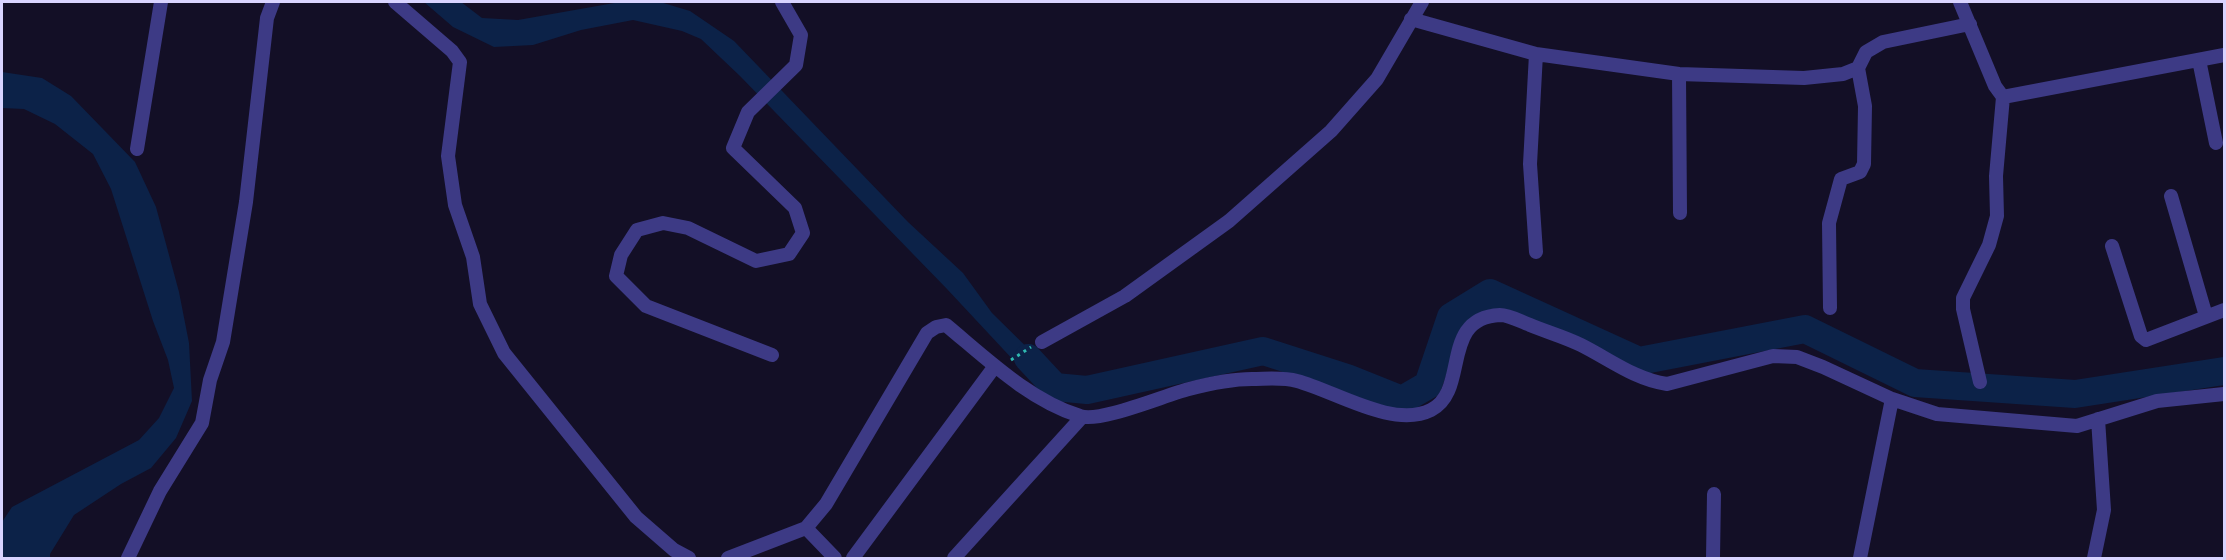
<!DOCTYPE html>
<html>
<head>
<meta charset="utf-8">
<style>
  body { margin:0 }
  #map { position:relative; width:2226px; height:560px; overflow:hidden; background:#130f26; font-family:"Exo 2",sans-serif }
  canvas { display:block }
  .frame { position:absolute; inset:0; border:3px solid #d9d4ff; pointer-events:none }
</style>
</head>
<body>
<div id="map">
<canvas width="2226" height="560"></canvas>
<div class="frame"></div>
</div>
<script>
const c = document.querySelector('canvas').getContext('2d');
c.lineJoin = 'round';
function fill(path, color) {
  c.fillStyle = color;
  c.fill(path, 'evenodd');
}
function strokePath(path, color, width, dash) {
  c.strokeStyle = color;
  c.lineWidth = width;
  c.lineCap = dash ? 'butt' : 'round';
  c.setLineDash(dash || []);
  c.stroke(path);
}
fill(new Path2D(`
  M424 2H461L482 18 518 20 620 2H660L690 11 734 41 908 222 963 273 992 313 1051 371 1055 387 1040 384 1017 364 947 289 740 76 701 39 682 31 633 20 581 30 533 45 494 47 453 27Z
  M2 72 42 78 71 96 135 162 156 207 179 292 189 343 192 401 176 438 151 468 121 484 74 515 50 554V558H2V522L12 507 139 440 159 418 174 388 168 360 153 321 111 189 93 154 55 124 24 109 2 108Z`), '#0c2248');
strokePath(new Path2D(`
  M1028 358 1055 387 1087 390 1263 351 1347 378 1402 400 1428 385 1451 317 1490 293 1639 361 1805 329 1915 383 2075 394 2224 371`), '#0c2248', 28);
strokePath(new Path2D(`
  M1011 360 1031 347`), '#2fb8b0', 3, [3, 4.5]);
strokePath(new Path2D(`
  M395 2 452 51 460 62 448 156 455 205 473 257 480 304 504 353 636 517 674 550 689 558
  M1960 2 1995 86 2003 97 2224 55
  M1411 19 1536 54 1679 74 1804 78 1843 74 1858 68 1866 52 1883 42 1970 24
  M2199 60 2216 143
  M1679 74 1680 213
  M137 149 161 2
  M2171 196 2206 316
  M2112 246 2141 336 2146 340 2224 310
  M1536 252 1530 164 1536 54
  M1830 308 1829 223 1841 179 1860 172 1864 164 1865 106 1858 68
  M1042 342 1125 296 1229 221 1331 131 1377 79 1422 2
  M772 355 646 306 616 276 621 255 637 230 663 223 688 228 756 261 789 254 803 233 795 208 733 148 748 112 796 65 801 35 782 2
  M1980 382 1963 309V298L1989 245 1997 216 1996 176 2003 97
  M806 528 835 558
  M128 558 160 491 202 423 210 380 223 342 246 202 267 18 273 2
  M728 558 806 528 826 504 927 333 936 327 946 325C987 359 1029 400 1080 416 1100 423 1165 395 1189 389 1208 384 1232 379 1252 379 1266 379 1283 377 1297 381 1335 391 1393 429 1431 410 1470 390 1439 318 1500 315 1510 315 1521 322 1530 325 1547 332 1565 337 1581 345 1609 359 1636 380 1667 384L1773 356 1797 357 1823 367 1892 399 1937 414 2077 426 2157 401 2224 394
  M853 558 995 366
  M954 558 1082 417
  M1713 558 1714 494
  M1860 558 1892 399
  M2094 558 2104 510 2098 419`), '#3d3a85', 14);
</script>
</body>
</html>
